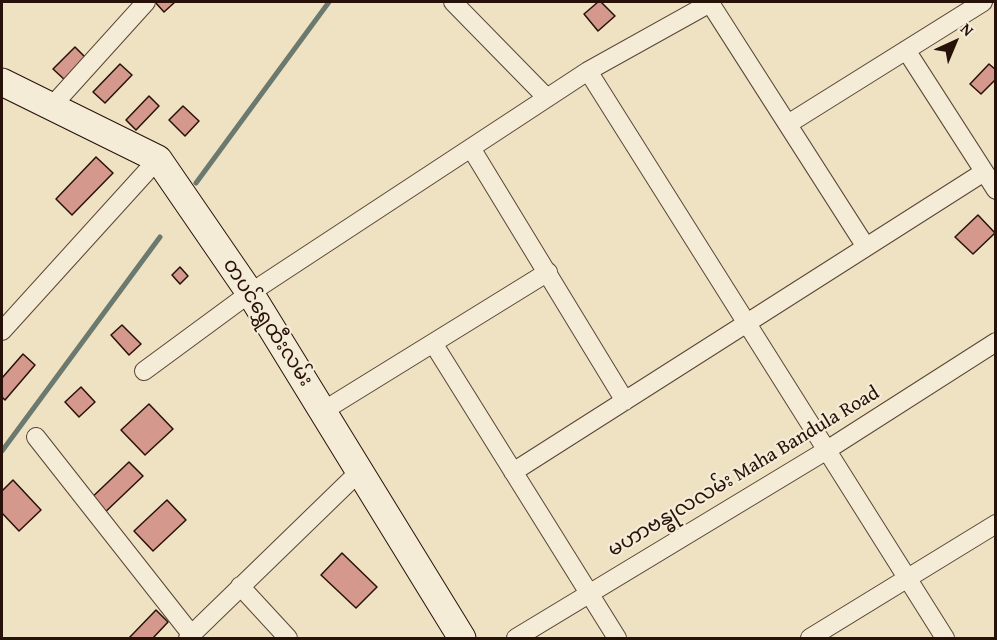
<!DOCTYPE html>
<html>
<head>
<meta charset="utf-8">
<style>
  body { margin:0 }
  #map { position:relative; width:997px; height:640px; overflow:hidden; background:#eee2c2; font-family:"Gentium Book Plus",serif }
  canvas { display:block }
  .frame { position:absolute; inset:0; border:3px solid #271108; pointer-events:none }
  .north { position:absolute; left:925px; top:12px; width:60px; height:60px; -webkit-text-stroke:4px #f4ecd7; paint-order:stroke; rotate:44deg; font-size:16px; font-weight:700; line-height:24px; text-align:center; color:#271108 }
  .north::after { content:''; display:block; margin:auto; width:21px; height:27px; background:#271108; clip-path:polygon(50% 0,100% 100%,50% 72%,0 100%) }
</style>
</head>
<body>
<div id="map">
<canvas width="997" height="640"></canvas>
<div class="frame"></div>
<div class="north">N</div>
</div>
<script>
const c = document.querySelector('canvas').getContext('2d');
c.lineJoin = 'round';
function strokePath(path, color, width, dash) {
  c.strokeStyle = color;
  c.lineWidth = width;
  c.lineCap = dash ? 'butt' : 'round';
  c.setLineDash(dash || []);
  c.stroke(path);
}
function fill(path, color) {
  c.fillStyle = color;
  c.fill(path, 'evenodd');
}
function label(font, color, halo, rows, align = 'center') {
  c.font = font + ' "Gentium Book Plus","Noto Sans Myanmar",serif';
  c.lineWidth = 4.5;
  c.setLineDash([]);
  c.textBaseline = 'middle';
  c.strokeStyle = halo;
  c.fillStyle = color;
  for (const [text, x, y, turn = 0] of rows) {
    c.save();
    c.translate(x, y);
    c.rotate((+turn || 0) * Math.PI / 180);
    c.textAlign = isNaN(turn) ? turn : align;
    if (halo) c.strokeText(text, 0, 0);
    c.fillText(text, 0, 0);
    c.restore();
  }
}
strokePath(new Path2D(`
  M196 183 329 2
  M2 451 160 237`), '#6b796e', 5);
const building = new Path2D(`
  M155 2H175L164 12Z
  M598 2H601L615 16 598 31 584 14Z
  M75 47 87 59 66 81 53 69Z
  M120 64 132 75 105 103 93 92Z
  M989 64 996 70V79L981 94 970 84Z
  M149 96 159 106 136 130 126 120Z
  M183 106 199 121 185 136 169 120Z
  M96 157 113 173 72 215 56 199Z
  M978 215 995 233 973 254 955 237Z
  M180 267 188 276 180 284 172 275Z
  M122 325 141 344 129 355 111 335Z
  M23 354 35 365 5 400 2 397V378Z
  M81 387 95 402 79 417 65 402Z
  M149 404 173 429 145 455 121 430Z
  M129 462 143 476 99 518 85 504Z
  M13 480 41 510 19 531 2 513V491Z
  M167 500 186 520 153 551 134 531Z
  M342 553 377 587 356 608 321 575Z
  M156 610 168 622 153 638H129Z`);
fill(building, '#d5988c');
strokePath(building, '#271108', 1.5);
const street = new Path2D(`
  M453 2 547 98
  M710 3 866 247
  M906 50 996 190
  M588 71 945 638
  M52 106 146 2
  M788 124 983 2
  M471 148 625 401
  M2 331 158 159
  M433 343 617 638
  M144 371 250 293 588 71 712 2
  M323 411 548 272
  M36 437 191 634
  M513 472 984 172
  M240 586 288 638
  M188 638 360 471
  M516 638 827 450 996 342
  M810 638 996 524`);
const secondary = new Path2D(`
  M2 82 158 159 250 293 462 638`);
strokePath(street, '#594536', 20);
strokePath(secondary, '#271108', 29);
strokePath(street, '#f4ecd7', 18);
strokePath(secondary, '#f4ecd7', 27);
label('20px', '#271108', '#f4ecd7', [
  ["တပင်ရွှေထီးလမ်း",267,323,57],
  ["မဟာဗန္ဓုလလမ်း Maha Bandula Road",744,472,-31]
]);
</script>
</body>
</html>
